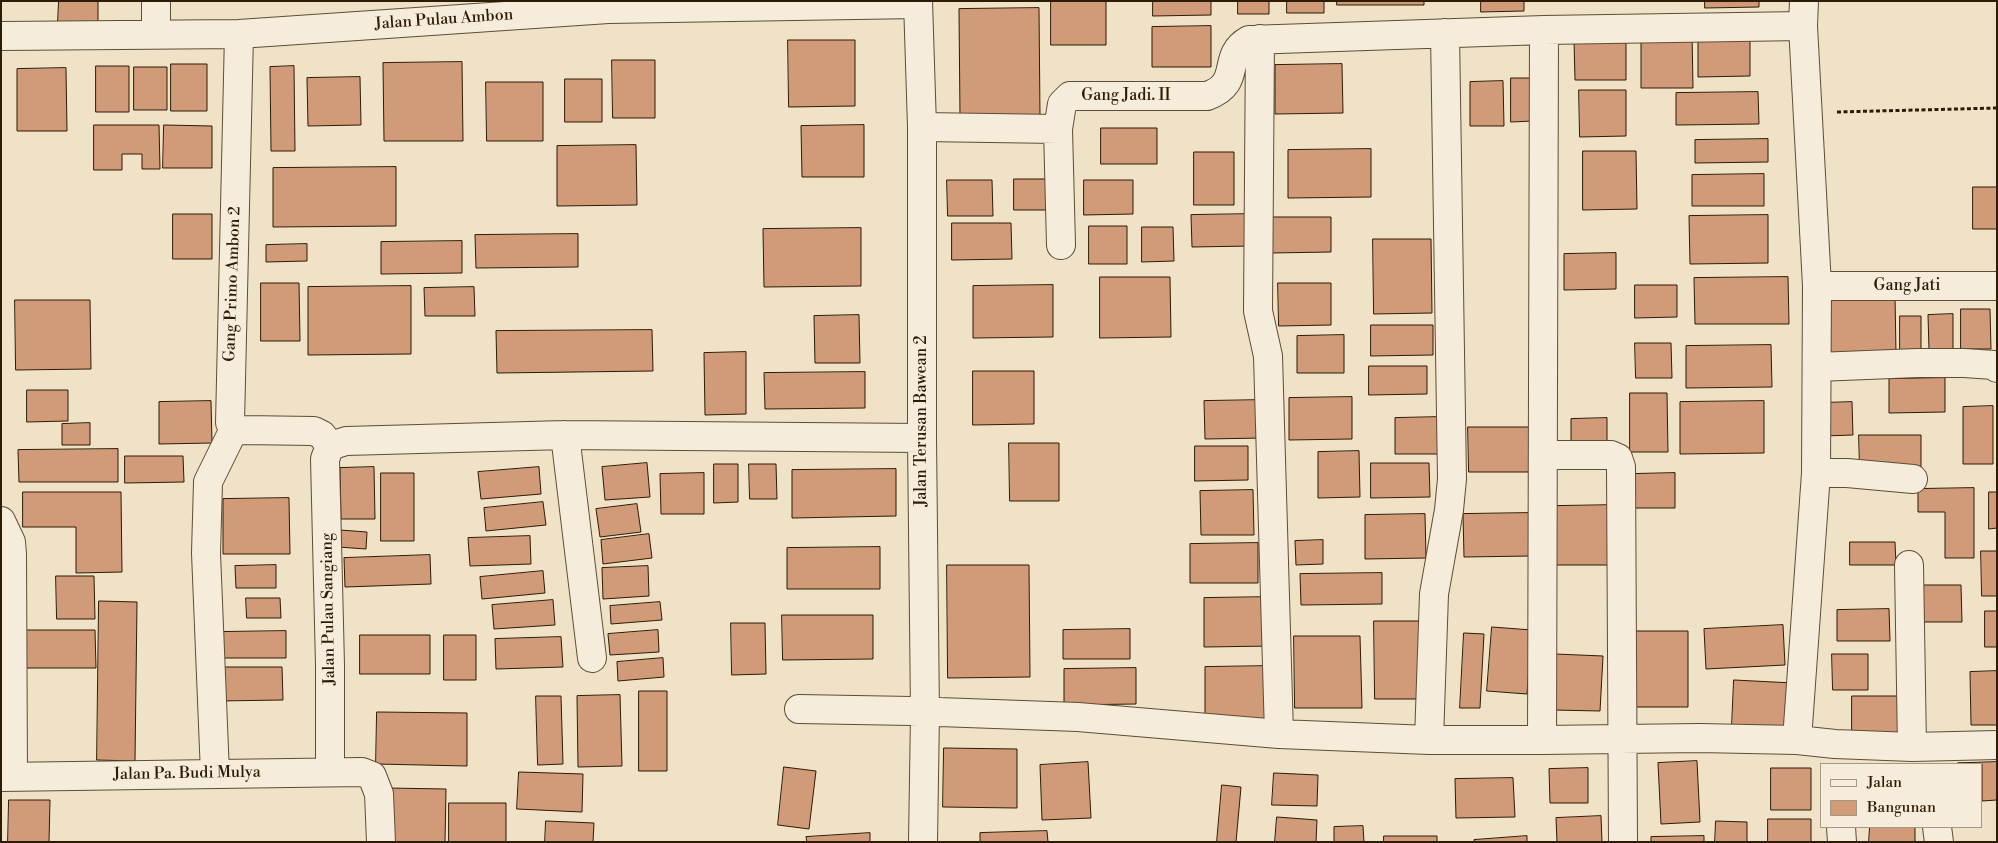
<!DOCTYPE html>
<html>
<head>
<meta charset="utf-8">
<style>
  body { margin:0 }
  #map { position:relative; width:1998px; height:843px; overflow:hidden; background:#efe2c7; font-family:"Libre Bodoni",serif }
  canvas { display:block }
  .frame { position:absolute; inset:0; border:2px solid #2e1b03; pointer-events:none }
  .legend { position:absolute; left:1820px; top:763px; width:162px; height:65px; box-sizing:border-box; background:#f5ecdb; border:1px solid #a59885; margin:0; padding:6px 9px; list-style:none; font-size:15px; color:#2e1b03 }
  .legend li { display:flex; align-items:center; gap:10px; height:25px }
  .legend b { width:25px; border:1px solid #a59885 }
</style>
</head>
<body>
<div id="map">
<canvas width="1998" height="843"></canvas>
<div class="frame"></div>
<ul class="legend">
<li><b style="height:6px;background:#f5ecdb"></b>Jalan</li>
<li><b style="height:14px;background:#d19a78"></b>Bangunan</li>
</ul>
</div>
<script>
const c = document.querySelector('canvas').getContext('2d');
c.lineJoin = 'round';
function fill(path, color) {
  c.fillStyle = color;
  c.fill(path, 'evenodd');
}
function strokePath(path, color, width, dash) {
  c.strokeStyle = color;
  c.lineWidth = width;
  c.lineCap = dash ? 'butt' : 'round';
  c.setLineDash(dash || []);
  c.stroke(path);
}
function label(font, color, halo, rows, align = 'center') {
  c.font = font + ' "Libre Bodoni",serif';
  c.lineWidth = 5;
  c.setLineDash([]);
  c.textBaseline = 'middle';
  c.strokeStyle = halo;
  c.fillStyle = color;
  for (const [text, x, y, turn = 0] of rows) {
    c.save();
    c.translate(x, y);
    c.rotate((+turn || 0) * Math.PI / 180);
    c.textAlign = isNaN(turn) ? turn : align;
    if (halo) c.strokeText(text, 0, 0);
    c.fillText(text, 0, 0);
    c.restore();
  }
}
const building = new Path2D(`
  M59 1H98V22H58Z
  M1051 1H1106V45H1051Z
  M1153 1H1211V15L1153 16Z
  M1238 1H1269V14H1238Z
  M1287 1H1324V13H1287Z
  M1337 1H1424V5H1337Z
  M1481 1H1524V11L1481 12Z
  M1705 1H1759V7L1705 8Z
  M1039 8 1040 116 960 117 959 9Z
  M1211 26V67H1152V27Z
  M1692 31 1693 88H1641V32Z
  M1750 39V76L1698 77V40Z
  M788 40H855V106L789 107Z
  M1626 40V80H1575L1574 41Z
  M612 60H655V118H613Z
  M462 62 463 141H384L383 63Z
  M171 64H207V111H171Z
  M1342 64 1343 113 1275 114V65Z
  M96 66H129V112H96Z
  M294 66 295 151H271L270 67Z
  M134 67H167V110H134Z
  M66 68 67 131H17V69Z
  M360 77 361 125 308 126 307 78Z
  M1511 78H1532L1533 121 1511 122Z
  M565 79H602V122H565Z
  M1503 81 1504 126H1470V82Z
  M486 82H543V141H487Z
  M1579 90H1626V136L1580 137Z
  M1758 92 1759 124 1676 125V93Z
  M94 125H159L160 169H142V154H122V170H94Z
  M164 125 212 126V168H163Z
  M864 125V177H802L801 126Z
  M1101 128H1157V164H1101Z
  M1768 139V162L1695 163V140Z
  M636 145 637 205 557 206V146Z
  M1371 149V197L1288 198V150Z
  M1583 151H1636L1637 209 1583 210Z
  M1194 152H1234V205H1194Z
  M396 167V226L273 227V168Z
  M1764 174V206H1692V175Z
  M1014 179H1048V210H1014Z
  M947 180H992L993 216H948Z
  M1084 180H1133V214L1084 215Z
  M1973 187H1997V229H1973Z
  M173 214H212V259H173Z
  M1252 214V246L1192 247 1191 215Z
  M1768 215V263L1690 264 1689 216Z
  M1271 217H1331V252L1271 253Z
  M952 223H1011L1012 259 952 260Z
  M1089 226H1127V264H1089Z
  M1142 227H1173L1174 261 1142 262Z
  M861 228V286L764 287 763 229Z
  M578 234V267L476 268 475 235Z
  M1373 239H1431L1432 313 1374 314Z
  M462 241V273L381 274V242Z
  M307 244V261L266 262V245Z
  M1616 253V289L1564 290V254Z
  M1100 277H1170L1171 337 1100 338Z
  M1788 277 1789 324H1695L1694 278Z
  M261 283H299L300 341H261Z
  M1278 283H1331V325L1279 326Z
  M1053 285V337L973 338V286Z
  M1635 285H1677V317L1635 318Z
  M411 286V354L308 355V287Z
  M474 287 475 316H425L424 288Z
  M1827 295H1895L1896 354H1827Z
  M15 300H90L91 369 16 370Z
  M1961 309H1990L1991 349H1961Z
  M1953 314V350H1929L1928 315Z
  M859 315 860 363H815L814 316Z
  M1900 316H1921V355H1900Z
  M1371 325H1433V355L1371 356Z
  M652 330 653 371 497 373 496 331Z
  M1344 335V373H1297V336Z
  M1635 343H1671L1672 378H1636Z
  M1771 345 1772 387 1686 388V346Z
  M746 352V414L705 415 704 353Z
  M1369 366H1427V394L1369 395Z
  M973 371H1034V424L973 425Z
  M865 372V408L765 409 764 373Z
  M1945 378V412L1889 413V379Z
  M27 390H68V421L27 422Z
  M1630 393H1667L1668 452H1630Z
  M1352 397V439L1289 440V398Z
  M1263 400V438L1205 439 1204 401Z
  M211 401 212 443 159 444V402Z
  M1764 401V453L1680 454V402Z
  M1852 402 1853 435 1823 436V403Z
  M1993 406V464H1963V407Z
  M1440 417 1441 454H1395V418Z
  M1607 418V446H1571V419Z
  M90 423V445H62V424Z
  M1468 427H1533V472H1469Z
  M1859 435H1921V470H1860Z
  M1009 443H1059V501H1010Z
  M1195 446H1248V480L1195 481Z
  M118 449V482H19L18 450Z
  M1359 451 1360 497 1318 498V452Z
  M125 456H183L184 482 125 483Z
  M647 463 650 497 605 500 602 467Z
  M1371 463H1429L1430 497 1371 498Z
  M714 464H738V502L714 503Z
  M749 464H776L777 499H750Z
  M374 467 375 519H341L340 468Z
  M539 467 541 494 481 499 478 472Z
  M896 469V516L792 518V470Z
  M381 473H414V541H381Z
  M704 473V514H661L660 474Z
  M1675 473V508H1634L1633 474Z
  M1974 488V558H1945V512H1918V489Z
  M1253 490 1254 535H1201L1200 491Z
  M23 492H121L122 572 76 573V527H23Z
  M1989 492H1997V528L1989 529Z
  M289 498 290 554H223V499Z
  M543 502 546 525 486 531 484 508Z
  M637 504 641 532 600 537 596 509Z
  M1617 505V565H1556V506Z
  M1529 513 1530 556 1464 557 1463 514Z
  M1425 514 1426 558 1365 559V515Z
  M340 530 367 532 366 549 338 547Z
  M649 534 652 558 603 564 601 540Z
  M530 536 531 564 470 566 468 538Z
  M1323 540V564L1296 565 1295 541Z
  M1850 542H1895L1896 565H1850Z
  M1258 543V583H1190V544Z
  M880 547V589H787V548Z
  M1981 551H1997V596H1982Z
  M430 555 431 584 345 587 344 558Z
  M276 565V588H236L235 566Z
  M947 565H1029L1030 677 948 678Z
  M648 566 649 596 603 599 602 568Z
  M543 571 545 593 482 599 480 577Z
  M1382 573V604L1301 605 1300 574Z
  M56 576H94L95 619H57Z
  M1920 585H1961L1962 622H1921Z
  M1272 597 1273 646 1204 647V598Z
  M246 598H280L281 618H247Z
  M553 600 555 625 494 629 492 605Z
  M99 601 137 602 135 761 97 760Z
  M660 602 662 620 611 624 610 606Z
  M1889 609 1890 641H1837V610Z
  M1985 611H1997V647H1985Z
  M782 615H873V659L783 660Z
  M1374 621H1427L1428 699H1375Z
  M731 623H765L766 674 732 675Z
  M1783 625 1785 665 1706 669 1704 629Z
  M1492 627 1532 630 1527 694 1487 691Z
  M1130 629V659H1063V630Z
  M19 630H95L96 668H19Z
  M658 630 659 652 610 655 608 634Z
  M286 631V658H220V632Z
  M1634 631H1688V707H1634Z
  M1464 633 1484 634 1480 708H1460Z
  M360 635H430V674H360Z
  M444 635H476V680H444Z
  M1294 636H1360L1362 708H1295Z
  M561 637 563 667 496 669 495 639Z
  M1555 654 1603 656 1600 711 1553 710Z
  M1832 654H1868V690H1833Z
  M663 658 664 677 618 681 617 662Z
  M1270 666 1271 726 1205 727V667Z
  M218 667H282L283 700 218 701Z
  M1136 668V704L1064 705V669Z
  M1997 671V725H1971L1970 672Z
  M1734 680 1793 683 1791 727 1732 725Z
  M639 691H667V771H639Z
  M620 695 622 766 578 767 577 696Z
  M536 696H561L563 764 538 765Z
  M1852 696H1902V733H1852Z
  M377 712 467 713V766L376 764Z
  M944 748 1017 749V808L943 807Z
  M1697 761 1700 822 1661 824 1658 763Z
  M1088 762 1091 818 1042 820 1040 765Z
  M1997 762V800L1982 801V764L1958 763Z
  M784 767 816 771 809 829 778 825Z
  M1588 768V803H1550L1549 769Z
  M1771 768H1811V810H1771Z
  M519 772 583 774 582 812 517 809Z
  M1274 773 1318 775 1317 806 1272 805Z
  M1513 778 1515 817 1456 818 1455 779Z
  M1222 785 1241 787 1236 842H1217Z
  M388 788 446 789 445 842H387Z
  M9 800H50L49 842H8Z
  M449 803H506V842H449Z
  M1601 816 1602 842H1557L1556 818Z
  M1277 817 1317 820 1316 842H1275Z
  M1768 819H1811V842H1768Z
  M546 821 594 823 593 842H545Z
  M1716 821 1747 822V842H1715Z
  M1363 826 1364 842H1334V827Z
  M1870 827H1915V842H1869Z
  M1047 831 1048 842H980V833Z
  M870 833V842H807L806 837Z
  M1384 836H1437V842H1384Z
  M1527 836V842H1474V840Z
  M1704 836V842H1651V837Z`);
fill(building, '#d19a78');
strokePath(building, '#2e1b03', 1);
const minor = new Path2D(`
  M156 1V34
  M918 1 922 127V438L925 713 923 842
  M239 34 230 423 234 429 242 430 314 431 322 435 330 446
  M1 36 239 34 608 9 918 4
  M1260 39 1258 311 1268 356 1279 734
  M922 127 1058 129 1062 104 1070 96H1207C1244 83 1220 56 1249 40L1544 30 1803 26
  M1058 129 1061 245
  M1817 286H1997
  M1817 367 1917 363H1964L1994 365 1997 368
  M565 435 592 658
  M330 446 346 441 565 435 922 438
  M330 446 325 459 330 665V772
  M1543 455H1611L1618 458 1621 467 1623 842
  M1816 473H1847L1913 479
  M1 521 11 542 12 554 13 777
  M1909 565 1912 747
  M799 709 911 711 1078 717 1279 734 1429 740H1542L1699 738 1797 740 1835 744 1912 747 1997 745
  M1429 740 1434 594 1449 510 1452 479 1445 33
  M1542 740 1544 30
  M1797 740 1816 473 1817 286 1803 26 1804 1
  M215 774 206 553 208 482 234 429
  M1 777 362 772 372 776 379 794 381 842
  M1841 827 1842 842
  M1937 827 1939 842`);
strokePath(minor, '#5e4d34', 30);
strokePath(new Path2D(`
  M1837 112 1997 108`), '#2e1b03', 3, [4, 2.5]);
strokePath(minor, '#f5ecdb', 28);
label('16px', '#2e1b03', '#f5ecdb', [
  ["Jalan Pulau Ambon",444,20,-4],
  ["Gang Jadi. II",1126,96],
  ["Gang Primo Ambon 2",233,284,-88],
  ["Gang Jati",1907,286],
  ["Jalan Terusan Bawean 2",922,421,-90],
  ["Jalan Pulau Sangiang",329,609,-91],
  ["Jalan Pa. Budi Mulya",187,774,-1]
]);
</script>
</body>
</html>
